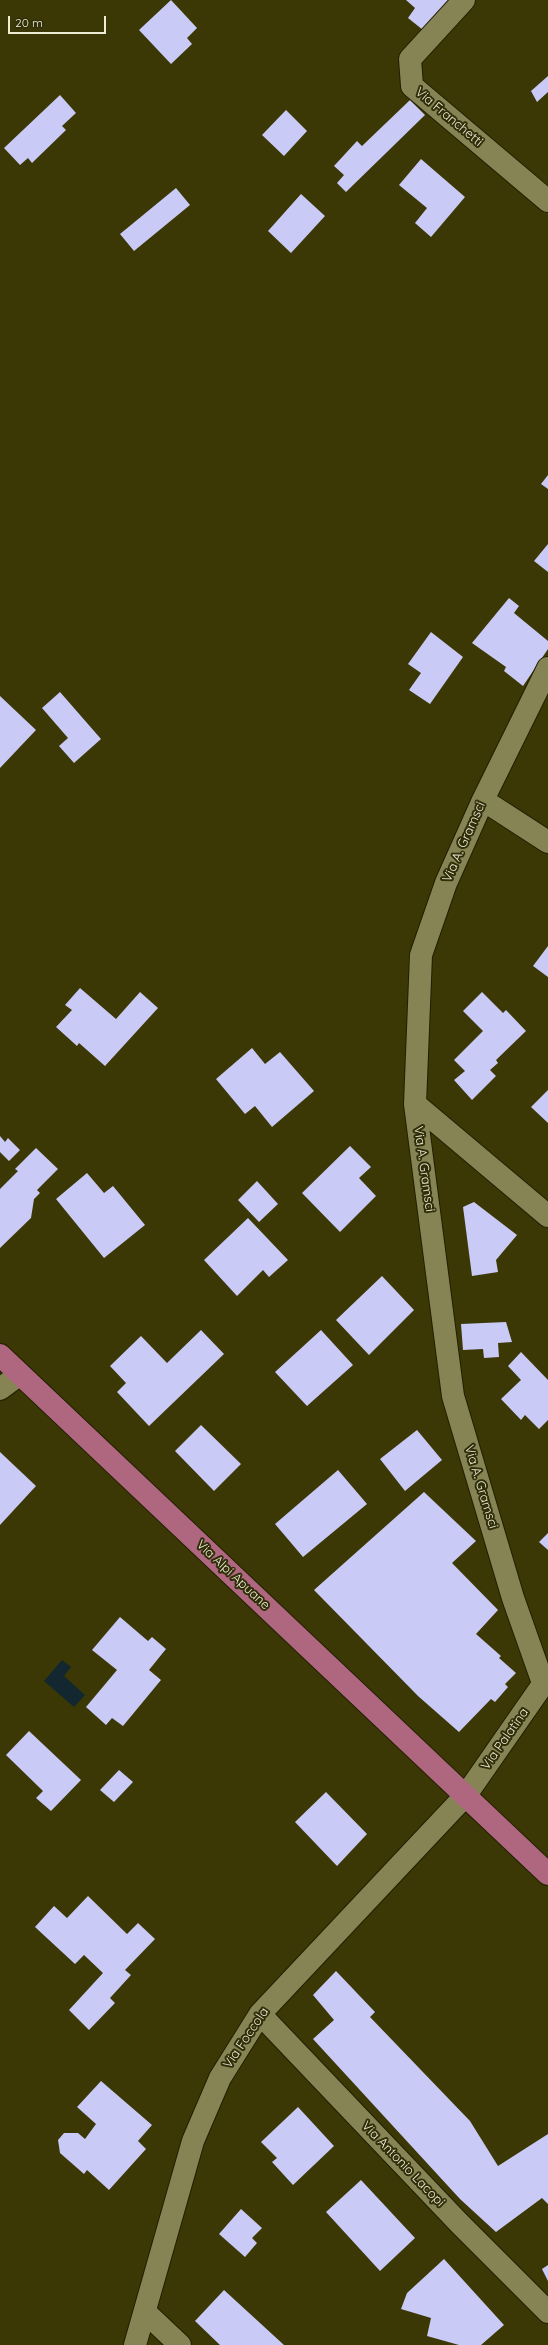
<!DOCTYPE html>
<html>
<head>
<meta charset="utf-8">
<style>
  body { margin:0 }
  #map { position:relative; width:548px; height:2345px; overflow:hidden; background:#3b3806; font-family:Quicksand,sans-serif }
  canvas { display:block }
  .scale { position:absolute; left:8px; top:16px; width:98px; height:18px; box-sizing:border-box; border:2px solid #eeedd4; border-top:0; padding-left:5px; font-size:12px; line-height:14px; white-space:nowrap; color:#eeedd4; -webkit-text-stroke:3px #302d09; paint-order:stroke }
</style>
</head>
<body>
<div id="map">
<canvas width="548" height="2345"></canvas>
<div class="scale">20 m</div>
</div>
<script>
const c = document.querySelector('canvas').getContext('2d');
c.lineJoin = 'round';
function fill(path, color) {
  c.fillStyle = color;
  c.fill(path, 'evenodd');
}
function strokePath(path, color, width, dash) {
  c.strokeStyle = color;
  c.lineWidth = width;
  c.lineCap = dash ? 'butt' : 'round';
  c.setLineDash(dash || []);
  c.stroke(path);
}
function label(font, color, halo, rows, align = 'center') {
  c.font = font + ' Quicksand,sans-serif';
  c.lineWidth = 4;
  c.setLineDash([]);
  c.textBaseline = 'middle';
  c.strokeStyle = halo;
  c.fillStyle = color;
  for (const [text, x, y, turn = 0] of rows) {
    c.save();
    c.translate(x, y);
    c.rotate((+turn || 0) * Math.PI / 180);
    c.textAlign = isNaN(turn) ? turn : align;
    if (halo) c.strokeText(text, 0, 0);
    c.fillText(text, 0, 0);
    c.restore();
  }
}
fill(new Path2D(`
  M62 1660 71 1667 64 1676 85 1695 74 1707 44 1681Z`), '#12272f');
fill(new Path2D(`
  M171 0 197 28 187 38 192 44 171 64 139 30Z
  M406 0H456L428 34 408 18 415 8Z
  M548 76V92L537 102 531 91Z
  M60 95 76 113 62 126 66 130 32 163 28 158 20 165 4 148Z
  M410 100 425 115 346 192 337 183 344 175 334 166 357 141 362 146Z
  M286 110 307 131 284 156 262 135Z
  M421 159 465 197 431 237 415 223 427 208 399 185Z
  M176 188 190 205 134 251 120 234Z
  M301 194 325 216 291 253 268 231Z
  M548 475V489L541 484Z
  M548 544V572L534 561Z
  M509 598 519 606 514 613 548 641V649L523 686 504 671 506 667 472 643Z
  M431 632 463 657 430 704 409 690 421 673 408 664Z
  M60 692 101 739 74 763 59 746 68 738 42 708Z
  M0 696 36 730 0 768Z
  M548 946V977L533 966Z
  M80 988 116 1019 140 992 158 1008 105 1066 79 1043 77 1046 56 1027 72 1010 65 1005Z
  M482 992 503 1013 506 1010 526 1031 496 1060 498 1063 490 1070 496 1076 472 1100 454 1080 465 1071 454 1060 483 1031 463 1011Z
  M252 1048 265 1064 280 1052 314 1091 272 1127 255 1106 245 1114 216 1079Z
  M548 1090V1123L531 1107Z
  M0 1136 5 1142 8 1138 20 1150 9 1161 0 1152Z
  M350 1146 371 1167 359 1178 376 1196 340 1232 302 1193Z
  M36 1148 58 1169 37 1190 40 1193 34 1199 31 1218 0 1248V1189L18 1171 15 1169Z
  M87 1173 104 1193 113 1186 145 1225 104 1258 56 1199Z
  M257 1181 278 1204 259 1222 238 1200Z
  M474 1202 517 1235 496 1260 498 1272 472 1276 463 1207Z
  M248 1218 288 1260 269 1277 263 1270 237 1296 204 1260Z
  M382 1276 414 1310 369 1355 336 1320Z
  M506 1322 512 1342 498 1343 499 1357 484 1358 483 1349 463 1350 461 1324Z
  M201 1330 224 1354 149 1426 117 1392 126 1383 110 1366 141 1336 167 1363Z
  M321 1330 353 1365 307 1406 275 1372Z
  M521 1352 548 1380V1420L539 1429 525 1415 521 1420 501 1399 521 1380 508 1366Z
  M201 1425 241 1464 214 1491 175 1451Z
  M417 1430 442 1460 405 1491 380 1459Z
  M0 1452 36 1486 0 1525Z
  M338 1470 367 1504 303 1557 275 1524Z
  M424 1492 476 1541 452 1563 498 1610 476 1634 501 1656 499 1658 516 1673 505 1684 508 1687 495 1702 491 1699 459 1732 418 1696 314 1590Z
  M548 1533V1550L539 1542Z
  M120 1617 148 1641 152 1637 166 1649 149 1670 161 1680 123 1726 112 1718 106 1725 86 1707 117 1670 92 1650Z
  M29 1731 81 1780 51 1811 36 1798 43 1791 6 1755Z
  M119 1770 133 1782 114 1802 100 1790Z
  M326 1792 367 1834 337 1866 295 1822Z
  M88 1896 127 1934 138 1923 155 1939 125 1970 131 1975 110 1998 115 2003 89 2030 69 2010 103 1973 84 1955 75 1964 35 1927 54 1906 67 1918Z
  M336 1971 375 2012 370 2017 470 2121 498 2166 548 2134V2204L542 2198 496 2232 460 2199 313 2039 334 2020 313 1995Z
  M101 2081 152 2125 138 2141 146 2149 109 2190 87 2170 84 2174 60 2153 58 2140 64 2133H78L85 2139 96 2124 77 2107Z
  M298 2107 334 2146 293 2185 272 2162 277 2158 261 2142Z
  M361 2180 415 2238 380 2271 326 2212Z
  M241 2209 262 2228 252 2238 257 2243 245 2257 219 2234Z
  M444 2259 504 2325 481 2345H459L427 2336 431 2318 401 2309 407 2293Z
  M548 2265V2281L542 2269Z
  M224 2290 284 2345H220L195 2321Z`), '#cacaf6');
const minor = new Path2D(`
  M464 0 410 59 412 86 548 201
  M483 800 548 842
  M415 1104 548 1216
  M0 1389 19 1375
  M543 1683 513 1598 453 1396 415 1104 421 955 446 883 483 800 548 668
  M260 2014 459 2223 548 2312
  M145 2312 180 2345
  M135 2345 193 2141 220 2078 260 2014 466 1795 548 1677`);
const major = new Path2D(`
  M0 1355 548 1874`);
strokePath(minor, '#211f00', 24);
strokePath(major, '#211f00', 24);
strokePath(minor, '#868454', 22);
strokePath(major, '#af6780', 22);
label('13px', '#eeedd4', '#302d09', [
  ["Via Franchetti",449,117,40],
  ["Via A. Gramsci",464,842,-66],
  ["Via A. Gramsci",424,1169,82],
  ["Via A. Gramsci",481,1487,73],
  ["Via Alpi Apuane",233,1575,43],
  ["Via Palatina",505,1739,-55],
  ["Via Foccola",246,2038,-56],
  ["Via Antonio Lacopi",403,2164,46]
]);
</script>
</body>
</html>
